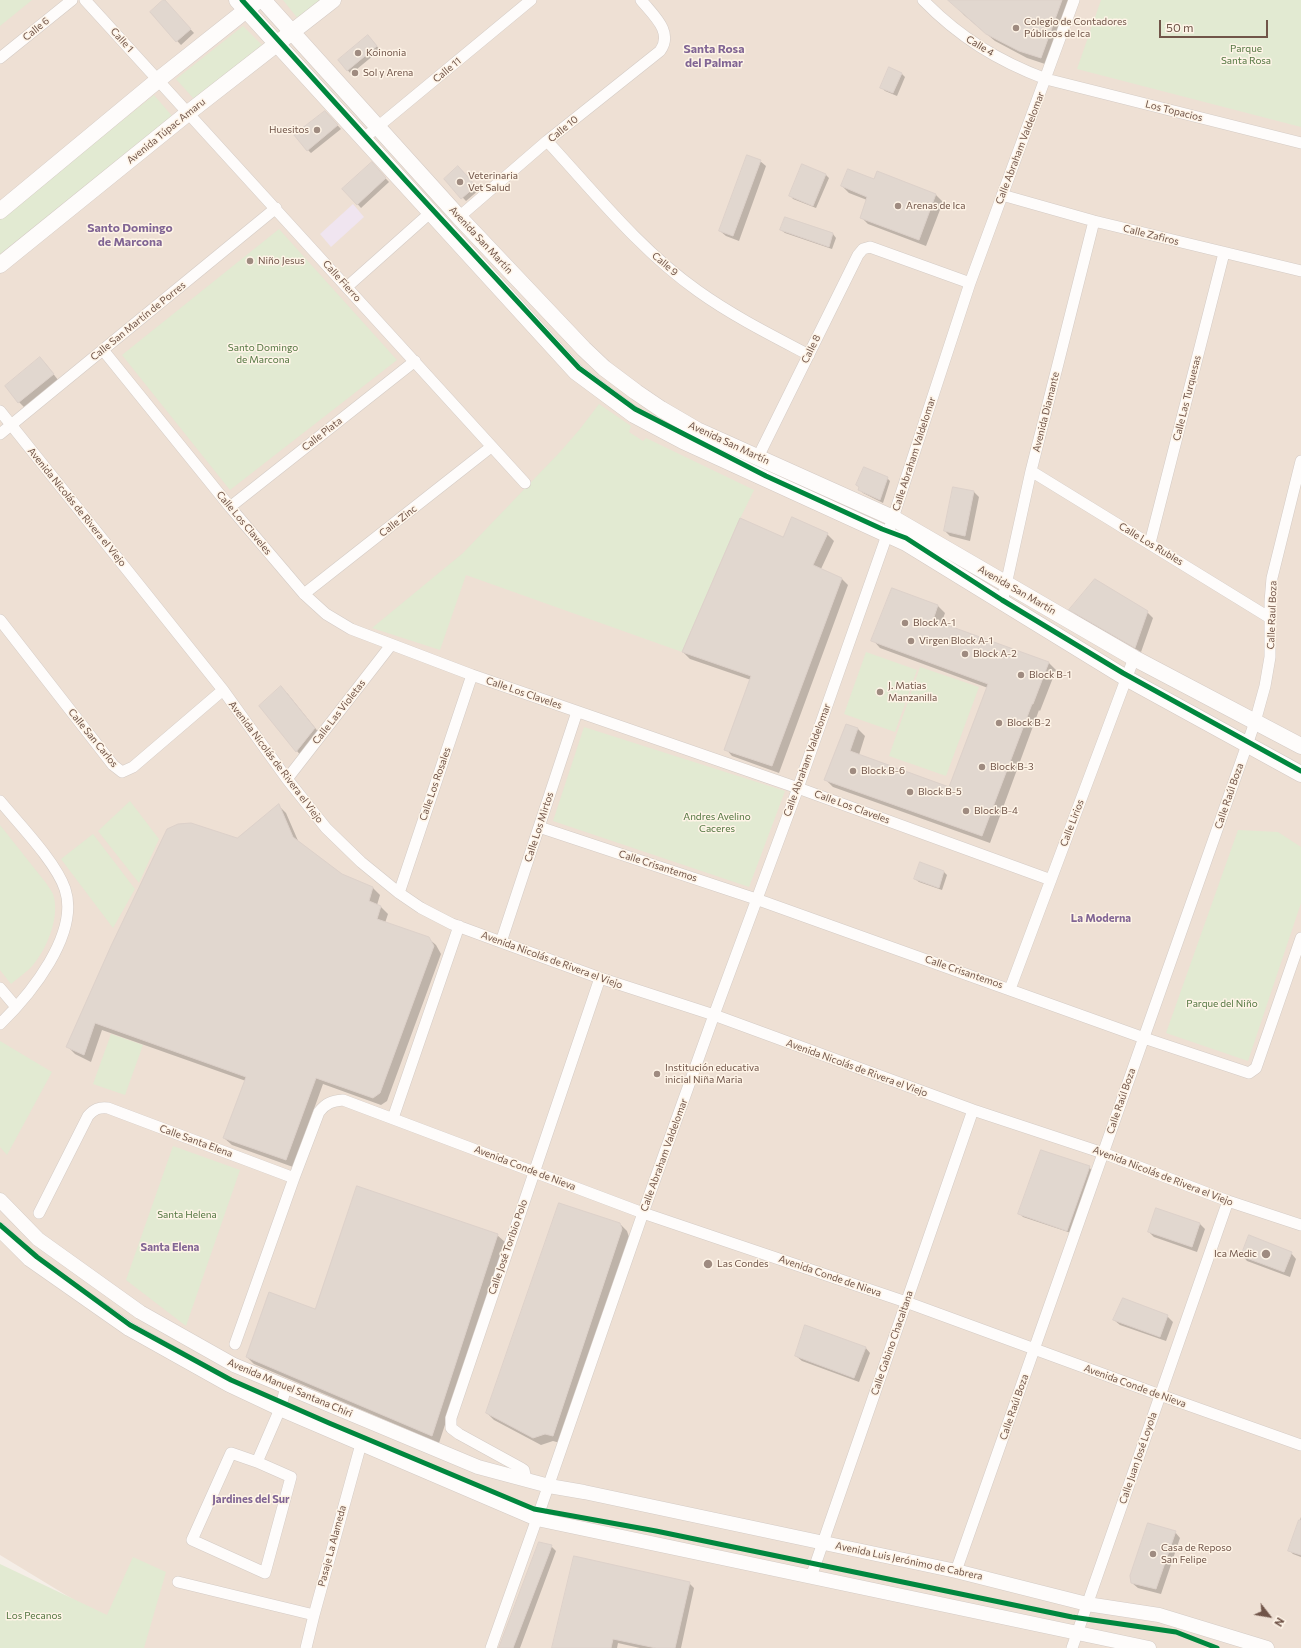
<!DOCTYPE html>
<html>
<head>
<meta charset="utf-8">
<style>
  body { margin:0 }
  #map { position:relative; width:1301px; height:1648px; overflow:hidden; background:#f5eee7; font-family:Commissioner,sans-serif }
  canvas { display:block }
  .north { position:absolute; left:1249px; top:1596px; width:40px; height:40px; -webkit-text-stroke:3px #fef4e7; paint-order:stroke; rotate:121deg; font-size:11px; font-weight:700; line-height:16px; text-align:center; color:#715549 }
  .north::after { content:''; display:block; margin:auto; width:14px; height:18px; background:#715549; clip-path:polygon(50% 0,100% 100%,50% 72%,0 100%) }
  .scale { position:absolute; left:1159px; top:20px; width:109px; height:18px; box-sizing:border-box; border:2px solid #715549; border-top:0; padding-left:5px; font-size:12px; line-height:14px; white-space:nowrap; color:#715549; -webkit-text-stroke:3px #fef4e7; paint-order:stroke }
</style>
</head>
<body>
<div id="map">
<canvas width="1301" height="1648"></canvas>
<div class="north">N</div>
<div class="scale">50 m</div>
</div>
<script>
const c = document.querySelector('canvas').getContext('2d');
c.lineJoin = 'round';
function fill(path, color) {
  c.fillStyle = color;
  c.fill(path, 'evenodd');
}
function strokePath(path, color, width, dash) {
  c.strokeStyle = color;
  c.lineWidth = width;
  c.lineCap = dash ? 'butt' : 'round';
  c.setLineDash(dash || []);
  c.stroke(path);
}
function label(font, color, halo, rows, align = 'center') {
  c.font = font + ' Commissioner,sans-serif';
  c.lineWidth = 3;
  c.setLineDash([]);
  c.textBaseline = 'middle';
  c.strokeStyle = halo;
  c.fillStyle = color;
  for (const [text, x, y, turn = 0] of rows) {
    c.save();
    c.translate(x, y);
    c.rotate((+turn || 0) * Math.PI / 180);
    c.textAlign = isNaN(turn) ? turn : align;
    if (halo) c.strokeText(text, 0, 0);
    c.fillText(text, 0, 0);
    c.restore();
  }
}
fill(new Path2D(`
  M0 0H1301V1648H128L130 1634 0 1555Z`), '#eee0d4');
fill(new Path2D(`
  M353 204 364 217 331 247 320 234Z`), '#f0e5f0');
fill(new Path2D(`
  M0 0H32L0 26Z
  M283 0H324L299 20Z
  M1101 0H1301V127L1077 69Z
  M243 26 262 45 194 99 176 79Z
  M154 95 173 117 0 256V219Z
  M279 229 397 360 230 490 122 355Z
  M599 404 631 426 629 432 643 441 646 438 754 490 735 529 682 652 466 575 440 650 372 628 463 553 560 452 580 429Z
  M866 652 917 670 895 732 844 714Z
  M920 667 979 687 946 776 889 756Z
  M584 727 785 791 749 887 553 821Z
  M130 801 159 839 139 883 98 831Z
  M0 825 46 883C48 886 51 890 53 894 60 914 49 944 36 961 30 970 19 977 11 984L0 970Z
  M1238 830 1278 832 1301 847V903L1248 1061 1166 1033Z
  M93 834 135 889 113 928 61 859Z
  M111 1034 143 1045 125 1095 93 1084Z
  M0 1041 52 1072 7 1155 0 1147Z
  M173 1146 240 1170 186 1326 126 1280Z
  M133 1557 166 1572 144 1648H0V1564L107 1615Z`), '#e2ead2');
fill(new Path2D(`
  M951 0H1071L1048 65 1027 58 995 41 964 15Z
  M167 4 194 33 181 45 151 13Z
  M371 39 380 50 351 74 339 60Z
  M902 74 905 77 897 96 885 91 882 88Z
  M325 112 341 129 311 153 308 150Z
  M760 161 766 166 739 241 726 236 720 231Z
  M372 164 389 182 361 208 344 189Z
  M462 171 479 190 466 201 445 179Z
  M877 172 936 195 943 202 926 246 868 224 861 217 867 200 849 193 842 186 874 181Z
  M826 175 829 178 816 208 793 199 790 195Z
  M785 218 833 234 836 238 832 249 785 233 781 230Z
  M45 363 58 380 24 407 19 402Z
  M887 478 890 481 883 503 863 493 859 489Z
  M954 488 974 492 979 497 970 541 950 536 945 531Z
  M827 534 834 541 821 569 841 578 848 585 779 773 732 756 726 749 751 680 690 659 683 652 783 538Z
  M892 589 938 606 945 613 941 624 1049 663 1056 670 1040 711 1039 710 990 843 833 787 826 780 847 725 858 729 865 736 859 755 950 788 988 688 880 648 873 640Z
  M1071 609 1147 612 1153 618 1141 652 1076 615Z
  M287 693 320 734 302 757 260 706Z
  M279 806 286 813 299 843 341 875 373 888 380 895 377 905 380 906 388 914 385 923 428 938 436 945 441 954 387 1101 381 1105 323 1084 293 1167 232 1145 224 1138 246 1081 102 1030 91 1062 75 1054 67 1046 237 839Z
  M944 872 947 875 942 890 919 882 915 879Z
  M1089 1167 1092 1171 1071 1233 1023 1217 1019 1213Z
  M1157 1209 1200 1224 1205 1229 1197 1252 1154 1237 1149 1232Z
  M619 1223 627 1231 629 1237 560 1443 553 1441 541 1445 494 1420 487 1413Z
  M497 1235 505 1242 439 1443 254 1364 247 1357 315 1310Z
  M1291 1253 1296 1259 1290 1277 1247 1261 1242 1255Z
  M1167 1316 1173 1322 1166 1341 1120 1325 1114 1320Z
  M865 1347 870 1353 859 1382 802 1361 796 1356Z
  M1301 1517V1557L1293 1554 1290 1551Z
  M1175 1532 1180 1538 1161 1594 1138 1588 1132 1583Z
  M551 1546 556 1551 520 1648H501Z
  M689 1583 694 1588 681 1648H640L618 1643 617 1648H553Z`), '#0003');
const building = new Path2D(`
  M163 0H165L191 29 176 42 150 12Z
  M948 0H1062L1041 58 1019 51 986 34Z
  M368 35 377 46 347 71 338 60Z
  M889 67 902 73 893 93 880 88Z
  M325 111 338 125 307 151 294 135Z
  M747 155 761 160 733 236 719 231Z
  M372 162 386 178 357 205 342 189Z
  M802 164 826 174 813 206 789 196Z
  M458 166 476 186 461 199 444 179Z
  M848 169 874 179 877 171 936 194 919 240 860 218 867 197 841 186Z
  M785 217 833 233 829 247 780 230Z
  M40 357 54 374 18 403 5 386Z
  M864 467 888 477 880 500 858 490 859 487 856 485Z
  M953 487 974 491 965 536 944 531Z
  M792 517 828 533 813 565 842 578 772 766 724 750 751 676 682 652 740 518 783 537Z
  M1095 579 1148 611 1135 648 1069 610Z
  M892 588 938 605 933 620 1049 662 1033 704H1032L982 836 824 780 846 724 858 728 850 751 949 787 988 684 871 641Z
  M281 686 315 728 296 752 259 706Z
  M279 804 293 837 342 874 373 887 369 901 381 906 377 919 429 937 434 946 380 1093 373 1098 316 1078 286 1160 223 1138 246 1077 95 1023 84 1055 66 1047 111 946 167 829 178 824 191 823 237 838Z
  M920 862 944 871 939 888 914 879Z
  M1041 1150 1090 1166 1067 1231 1018 1214Z
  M357 1186 498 1234 432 1436 246 1357 269 1292 315 1309Z
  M559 1203 620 1223 622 1229 553 1436 545 1434 533 1438 486 1413Z
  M1156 1208 1200 1223 1192 1247 1148 1232Z
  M1249 1235 1292 1252 1284 1272 1241 1256Z
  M1123 1298 1168 1315 1160 1337 1113 1320Z
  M805 1325 866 1347 854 1378 795 1356Z
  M1299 1520H1301V1555L1288 1551Z
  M1148 1523 1176 1531 1156 1589 1131 1583 1130 1576Z
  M539 1542 552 1545 550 1551 513 1648H499Z
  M574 1556 690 1582 675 1648H656L613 1639 611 1648H552Z`);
fill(building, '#e1d7cf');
strokePath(building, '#ddd1ca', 1);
const minor = new Path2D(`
  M85 0 525 483
  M923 0C959 37 998 61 1046 79L1301 143
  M0 58 72 0
  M363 139 531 0
  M547 141C595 193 640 250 698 291 733 316 771 335 809 355
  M1002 195 1094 221 1301 271
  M459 217 547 141 660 51C674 32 653 15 641 0
  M348 286 430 213
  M103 350 230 507 304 594 326 614 351 629 472 675 798 788 1051 880
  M0 411 223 690 287 779 326 828 361 862 399 893 421 908 452 924 501 942 600 978 714 1015 973 1110 1103 1153 1228 1201 1301 1225
  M0 434 276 208
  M758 457 858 255 863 249 870 247 970 283
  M1031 471 1270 618
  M230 507 415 361
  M1150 543 1224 253
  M304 594 491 447
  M1002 603 1031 471 1094 221
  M0 620 113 765 122 772 133 767 223 690
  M287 779 391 645
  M0 801C19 824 56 862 65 889 80 934 30 995 0 1024
  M539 827 756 899 1144 1038 1249 1073 1256 1068 1301 938
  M399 893 472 675
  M501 942 577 712
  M0 988 16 1007
  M1010 989 1134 658
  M393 1118 459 926
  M39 1213 88 1116C94 1109 99 1107 108 1108L294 1178
  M235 1344 294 1178 319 1112C326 1103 332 1101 343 1100L643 1213 906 1302 1160 1395 1301 1445
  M231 1453 257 1462 291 1477 265 1573 192 1540Z
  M257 1462 280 1409 286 1387
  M526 1480 524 1470 521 1468 459 1434 451 1428V1418L600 978
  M956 1571 1255 722 1265 686 1270 657V602L1272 578 1301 461
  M811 1577 973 1110
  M178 1582 314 1615
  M306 1648 314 1615 361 1444
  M491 1648 540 1510 643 1213 714 1015 798 788 893 518 970 283 1074 0
  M1072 1648 1228 1201`);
const tertiary = new Path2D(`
  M0 1200 38 1239 140 1312 234 1365 478 1467 549 1486 584 1492 956 1571 1087 1604 1159 1615 1267 1648
  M0 1230 29 1259 129 1329 229 1385 280 1409 537 1519 1149 1648`);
const secondary = new Path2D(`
  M237 0 576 372 634 415 683 441 906 543 1126 678 1301 774
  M263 0 459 217 584 349 604 368 636 392 661 409 697 430 893 518 1134 658 1301 746
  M0 211 158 80 255 3
  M0 265 188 113 333 0`);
strokePath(minor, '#d4cbc5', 12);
strokePath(tertiary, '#d4cbc5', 15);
strokePath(secondary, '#d4cac4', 17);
strokePath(minor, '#fefcfb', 11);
strokePath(tertiary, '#fefcfb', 14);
strokePath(secondary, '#fefcfb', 16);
strokePath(new Path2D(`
  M242 0 407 182 579 368 635 409 766 476 882 529 906 538 1002 600 1123 673 1301 771
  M0 1225 37 1257 130 1325 231 1380 329 1423 534 1509 656 1531 1072 1617 1176 1632 1217 1648`), '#00873e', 5);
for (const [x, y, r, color] of [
  [1016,28,4,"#9f8b80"],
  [358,53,4,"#9f8b80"],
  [355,73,4,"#9f8b80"],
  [317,130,4,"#9f8b80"],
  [460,182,4,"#9f8b80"],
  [898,206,4,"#9f8b80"],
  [250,261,4,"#9f8b80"],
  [905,623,4,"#9f8b80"],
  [911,641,4,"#9f8b80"],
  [965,654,4,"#9f8b80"],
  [1021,675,4,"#9f8b80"],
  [880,692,4,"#9f8b80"],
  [999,723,4,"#9f8b80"],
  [982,767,4,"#9f8b80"],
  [853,771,4,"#9f8b80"],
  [910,792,4,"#9f8b80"],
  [966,811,4,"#9f8b80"],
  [657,1074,4,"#9f8b80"],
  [1266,1254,5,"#9f8b80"],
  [708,1264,5,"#9f8b80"],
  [1153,1554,4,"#9f8b80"]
]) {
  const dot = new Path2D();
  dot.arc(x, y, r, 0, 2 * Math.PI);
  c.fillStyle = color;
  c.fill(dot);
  strokePath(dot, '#fef4e7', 1.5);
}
label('10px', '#715549', '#fef4e7', [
  ["Colegio de Contadores",1024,22],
  ["Públicos de Ica",1024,34],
  ["Koinonia",366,53],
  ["Sol y Arena",363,73],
  ["Huesitos",309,130,"right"],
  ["Veterinaria",468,176],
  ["Vet Salud",468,188],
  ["Arenas de Ica",906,206],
  ["Niño Jesus",258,261],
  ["Block A-1",913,623],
  ["Virgen Block A-1",919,641],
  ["Block A-2",973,654],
  ["Block B-1",1029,675],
  ["J. Matias",888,686],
  ["Manzanilla",888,698],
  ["Block B-2",1007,723],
  ["Block B-3",990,767],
  ["Block B-6",861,771],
  ["Block B-5",918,792],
  ["Block B-4",974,811],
  ["Institución educativa",665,1068],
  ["inicial Niña Maria",665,1080],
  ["Ica Medic",1257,1254,"right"],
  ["Las Condes",717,1264],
  ["Casa de Reposo",1161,1548],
  ["San Felipe",1161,1560]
], 'left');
label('10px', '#715549', '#fef4e7', [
  ["Calle 6",36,29,-39],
  ["Calle 1",122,40,48],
  ["Calle 4",980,46,31],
  ["Calle 11",447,70,-40],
  ["Los Topacios",1174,111,14],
  ["Calle 10",563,129,-39],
  ["Avenida Túpac Amaru",166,131,-39],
  ["Calle Abraham Valdelomar",1020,148,-69],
  ["Calle Zafiros",1151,235,14],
  ["Avenida San Martín",481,240,47],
  ["Calle 9",665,264,40],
  ["Calle Fierro",342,281,48],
  ["Calle San Martín de Porres",138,321,-39],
  ["Calle 8",811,349,-64],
  ["Calle Las Turquesas",1187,398,-76],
  ["Avenida Diamante",1046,412,-76],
  ["Calle Plata",322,434,-38],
  ["Avenida San Martín",729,443,25],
  ["Calle Abraham Valdelomar",914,454,-72],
  ["Avenida Nicolás de Rivera el Viejo",77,507,51],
  ["Calle Zinc",398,521,-38],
  ["Calle Los Claveles",244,523,50],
  ["Calle Los Rubles",1151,544,31],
  ["Avenida San Martín",1017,590,30],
  ["Calle Raul Boza",1272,615,-88],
  ["Calle Los Claveles",524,693,19],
  ["Calle Las Violetas",339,712,-52],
  ["Calle San Carlos",93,738,51],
  ["Calle Abraham Valdelomar",807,760,-70],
  ["Avenida Nicolás de Rivera el Viejo",276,762,53],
  ["Calle Los Rosales",435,784,-71],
  ["Calle Raúl Boza",1229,796,-71],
  ["Calle Los Claveles",852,807,20],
  ["Calle Lirios",1072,823,-69],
  ["Calle Los Mirtos",539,827,-72],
  ["Calle Crisantemos",658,866,18],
  ["Avenida Nicolás de Rivera el Viejo",552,960,20],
  ["Calle Crisantemos",964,972,19],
  ["Avenida Nicolás de Rivera el Viejo",857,1068,20],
  ["Calle Raúl Boza",1121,1101,-71],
  ["Calle Santa Elena",196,1141,20],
  ["Calle Abraham Valdelomar",664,1155,-70],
  ["Avenida Conde de Nieva",525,1168,21],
  ["Avenida Nicolás de Rivera el Viejo",1163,1176,21],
  ["Calle José Toribio Polo",508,1247,-71],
  ["Avenida Conde de Nieva",830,1276,19],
  ["Calle Gabino Chacaltana",892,1343,-71],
  ["Avenida Conde de Nieva",1135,1386,20],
  ["Avenida Manuel Santana Chiri",290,1388,23],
  ["Calle Raúl Boza",1014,1407,-71],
  ["Calle Juan José Loyola",1138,1458,-71],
  ["Pasaje La Alameda",332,1546,-75],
  ["Avenida Luis Jerónimo de Cabrera",909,1561,12]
]);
label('10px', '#547742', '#fef4e7', [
  ["Parque",1246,49],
  ["Santa Rosa",1246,61],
  ["Santo Domingo",263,348],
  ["de Marcona",263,360],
  ["Andres Avelino",717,817],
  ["Caceres",717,829],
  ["Parque del Niño",1222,1004],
  ["Santa Helena",187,1215],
  ["Los Pecanos",34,1616]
]);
label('bold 11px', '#816594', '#fef4e7', [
  ["La Moderna",1101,918],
  ["Santa Elena",170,1247],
  ["Jardines del Sur",251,1499]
]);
label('bold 12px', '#816594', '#fef4e7', [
  ["Santa Rosa",714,49],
  ["del Palmar",714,63],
  ["Santo Domingo",130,228],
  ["de Marcona",130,242]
]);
</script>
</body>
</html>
